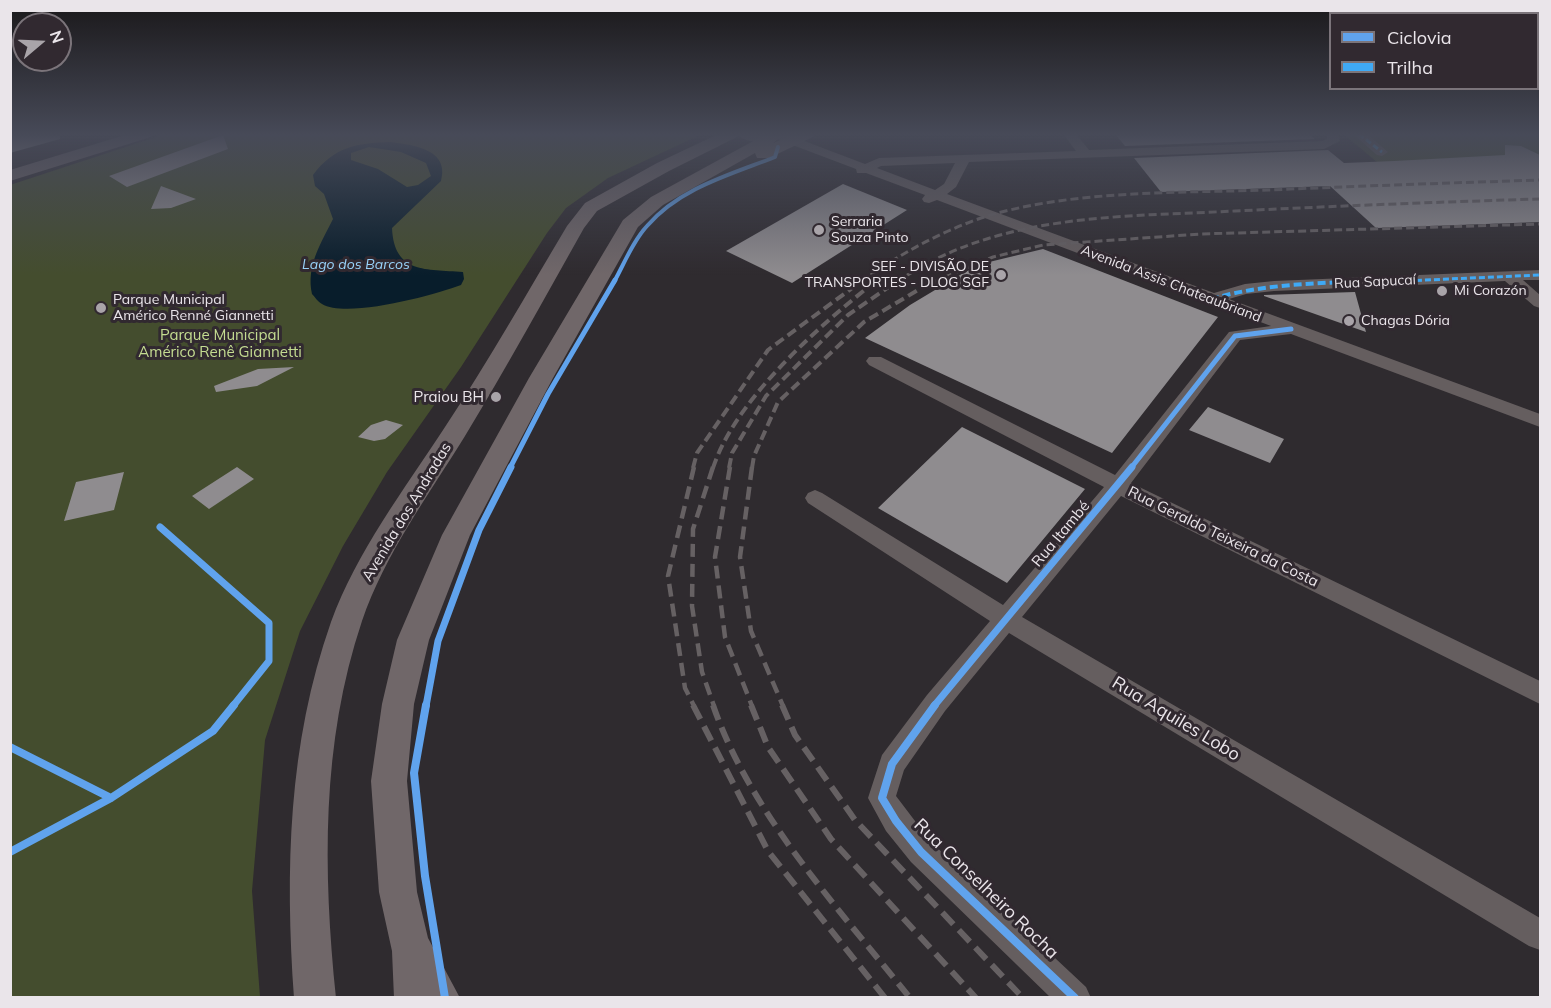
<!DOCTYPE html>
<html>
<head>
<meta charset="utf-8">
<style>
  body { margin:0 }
  #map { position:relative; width:1551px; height:1008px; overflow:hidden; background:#2f2b2f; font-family:Mulish,sans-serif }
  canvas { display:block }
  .frame { position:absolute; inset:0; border:12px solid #eae5ea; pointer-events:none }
  .legend { position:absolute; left:1329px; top:12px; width:210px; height:78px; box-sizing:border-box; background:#312930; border:2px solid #7b747a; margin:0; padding:8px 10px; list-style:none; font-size:18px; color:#eae5ea }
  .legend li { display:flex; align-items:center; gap:12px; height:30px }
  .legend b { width:30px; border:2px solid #7b747a }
  .north { position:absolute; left:12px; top:12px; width:60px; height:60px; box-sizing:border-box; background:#312930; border:2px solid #7b747a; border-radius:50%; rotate:71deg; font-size:16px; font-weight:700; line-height:24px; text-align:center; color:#eae5ea }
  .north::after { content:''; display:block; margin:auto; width:21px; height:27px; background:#a9a4a9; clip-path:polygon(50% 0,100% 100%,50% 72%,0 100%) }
</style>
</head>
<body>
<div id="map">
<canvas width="1551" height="1008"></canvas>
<div class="frame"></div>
<ul class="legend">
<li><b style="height:8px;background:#60a3ed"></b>Ciclovia</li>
<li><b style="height:8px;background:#3fa9f5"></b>Trilha</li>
</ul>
<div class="north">N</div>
</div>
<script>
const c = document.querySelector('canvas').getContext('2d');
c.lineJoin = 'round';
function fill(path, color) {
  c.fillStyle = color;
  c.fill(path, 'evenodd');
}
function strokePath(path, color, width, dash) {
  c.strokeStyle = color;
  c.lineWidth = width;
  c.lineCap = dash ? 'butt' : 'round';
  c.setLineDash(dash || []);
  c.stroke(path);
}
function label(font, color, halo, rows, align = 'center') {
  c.font = font + ' Mulish,sans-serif';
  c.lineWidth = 6;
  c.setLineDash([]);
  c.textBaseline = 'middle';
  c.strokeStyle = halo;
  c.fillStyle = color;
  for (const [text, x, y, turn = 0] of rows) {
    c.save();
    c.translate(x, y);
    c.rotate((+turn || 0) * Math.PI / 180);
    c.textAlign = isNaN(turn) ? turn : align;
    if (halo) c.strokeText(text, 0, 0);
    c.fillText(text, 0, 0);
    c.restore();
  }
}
fill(new Path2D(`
  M165 134H702L608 178 566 208 547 233 461 367 387 472 343 546 300 631 265 740 252 891 260 997H11L10 185Z
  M1343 134H1540V170L1485 172 1377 162Z`), '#444d2e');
fill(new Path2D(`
  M390 142C413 145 450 149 441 181L392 228C394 274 426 269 463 272L464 279 461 285C434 295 347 319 322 304 318 302 315 297 312 294 306 266 321 243 333 219L324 194 315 186 313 175C334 147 356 143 390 142ZM369 147 401 152 426 163 431 176 418 185 407 187 378 169 351 160V153Z`), '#081d2b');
fill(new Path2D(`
  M10 134H60V139L10 153Z
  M1115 134H1310L1315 139 1125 146Z
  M223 135 228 149 127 187 109 176Z
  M1505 145 1521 146 1540 155V222L1376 228 1330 186 1161 192 1134 158 1328 150 1344 163 1394 161 1505 155Z
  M843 184 907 210 792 283 726 251Z
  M161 186 196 199 171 208 151 209Z
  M1043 249 1218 317 1112 453 865 338 910 305 965 272 985 263Z
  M1355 292 1366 332 1264 296V295Z
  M294 367 257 386 216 392 214 386 258 369Z
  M1208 407 1284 439 1270 463 1189 430Z
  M386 420 403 425 385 439 374 441 358 437 371 425Z
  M962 427 1085 489 1007 583 878 508Z
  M237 467 254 479 209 509 192 496Z
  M124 472 114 510 64 521 76 482Z`), '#8f8c8f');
fill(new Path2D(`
  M736 134H786L865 164 879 158 1076 151 1063 134H1076L1089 150 1322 141 1327 139 1326 134H1338L1340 141 1324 149 969 162 956 187 947 194 1214 293 1245 284 1274 281 1540 270V280H1523L1540 295V308L1534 306 1505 281 1274 291 1246 294 1229 299 1540 414V427L1291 334 1240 340 1131 483 1540 681V704L1121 496 1022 617 1540 918V950L1529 946 1009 633 945 711 904 770 896 796 931 842 1086 987 1091 998H1051L911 862 886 831 868 798 882 755 927 695 990 621 808 503 805 498 808 493 815 490 822 493 1003 605 1104 487 869 365 866 361 869 357H881L1115 475 1229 332 1271 326 937 200 929 203 924 202 922 199 925 195 866 173H857L856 169 774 138 772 142C761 144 745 142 736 134ZM955 163 944 184 935 190 877 168 881 166Z
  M1353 134H1367L1388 152 1382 156 1377 155Z`), '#655e5f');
fill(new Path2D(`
  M128 134H153L151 137 10 181V170Z
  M718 134H739L737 137 669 171 597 211 584 228C545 297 507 367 465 436 428 496 385 554 362 621 321 743 323 871 336 998H294C285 870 288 744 331 622 357 551 404 490 445 427 488 362 527 293 567 226L585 203 657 163Z
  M766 134H786L773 143 794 134H815L813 137 769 158H757L755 153 663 205 638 227 553 378 470 535 429 640 414 704 407 781 417 892 428 938 460 998H394L392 951 379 892 371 781 382 704 397 640 442 535 529 378 623 220 651 197Z`), '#706769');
strokePath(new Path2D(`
  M861 282C898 255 938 233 981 218 1068 190 1177 193 1268 190 1359 186 1449 183 1540 180
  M897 282C996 213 1119 217 1235 211 1337 206 1438 202 1540 199
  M933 282 993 257 1043 245 1201 234 1540 224`), '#666163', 3, [8, 4]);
strokePath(new Path2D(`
  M693 468 697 453 768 350 863 280
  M713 468C735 400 817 328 872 284
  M729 468 732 453 766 396 848 315 899 280
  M752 468 754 456 778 402 864 322 935 280`), '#666163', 4, [10, 5]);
strokePath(new Path2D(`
  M694 467 668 576 685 688 694 706
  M713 467 693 529 692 606 702 672 714 706
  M730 467 715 557 725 637 752 706
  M752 467 740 557 751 631 783 706`), '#666163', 4.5, [13, 7]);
strokePath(new Path2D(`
  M693 705 768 851 885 998
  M713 705C750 813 839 909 910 998
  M751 705 768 747 831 839 976 998
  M782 705 795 735 855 820 1023 998`), '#666163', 6, [16, 8]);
strokePath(new Path2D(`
  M1359 134 1382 152
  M1380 282 1540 275`), '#3fa9f5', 3, [6, 3]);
strokePath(new Path2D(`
  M1211 299C1277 280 1348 283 1417 280`), '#3fa9f5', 4, [8, 4]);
strokePath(new Path2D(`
  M614 282C624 264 633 241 647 226 680 188 729 175 775 157L778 147`), '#60a3ed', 4);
strokePath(new Path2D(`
  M510 468 548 394 615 280
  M1131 468 1235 336 1291 329`), '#60a3ed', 5);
strokePath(new Path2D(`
  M160 527 269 623V661L233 706
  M426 706 438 641 479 530 511 467
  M934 706 1132 467`), '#60a3ed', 7);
strokePath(new Path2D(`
  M426 705 414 773 425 876 445 998
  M935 705 892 764 882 798 896 821 921 852 1075 998
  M10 747 111 798
  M10 852 111 798 213 731 234 705`), '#60a3ed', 8);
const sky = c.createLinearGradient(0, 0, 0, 275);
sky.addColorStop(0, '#1a181a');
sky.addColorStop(0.49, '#474a58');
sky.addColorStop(1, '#474a5800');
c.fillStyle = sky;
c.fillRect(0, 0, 1551, 275);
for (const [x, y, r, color] of [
  [819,230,6,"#a9a4a9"],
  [1001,275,6,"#a9a4a9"],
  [1442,291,6,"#a9a4a9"],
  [101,308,6,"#a9a4a9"],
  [1349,321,6,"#a9a4a9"],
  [496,397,6,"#a9a4a9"]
]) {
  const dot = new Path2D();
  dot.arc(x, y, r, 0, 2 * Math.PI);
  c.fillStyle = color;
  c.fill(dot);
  strokePath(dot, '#312930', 2);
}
label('14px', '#eae5ea', '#312930', [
  ["Serraria",831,222],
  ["Souza Pinto",831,238],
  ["SEF - DIVISÃO DE",989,267,"right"],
  ["TRANSPORTES - DLOG SGF",989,283,"right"],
  ["Mi Corazón",1454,291],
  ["Parque Municipal",113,300],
  ["Américo Renné Giannetti",113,316],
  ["Chagas Dória",1361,321]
], 'left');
label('italic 14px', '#98d2f9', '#312930', [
  ["Lago dos Barcos",356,265]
]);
label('14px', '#eae5ea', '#312930', [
  ["Rua Sapucaí",1375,282,-3],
  ["Avenida Assis Chateaubriand",1171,284,21]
]);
label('15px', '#c4dc91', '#312930', [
  ["Parque Municipal",220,335],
  ["Américo Renê Giannetti",220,352]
]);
label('15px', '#eae5ea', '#312930', [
  ["Praiou BH",484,397]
], 'right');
label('15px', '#eae5ea', '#312930', [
  ["Avenida dos Andradas",407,512,-59],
  ["Rua Itambé",1061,534,-50],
  ["Rua Geraldo Teixeira da Costa",1223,537,26]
]);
label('18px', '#eae5ea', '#312930', [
  ["Rua Aquiles Lobo",1176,719,31],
  ["Rua Conselheiro Rocha",986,889,44]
]);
</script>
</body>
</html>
